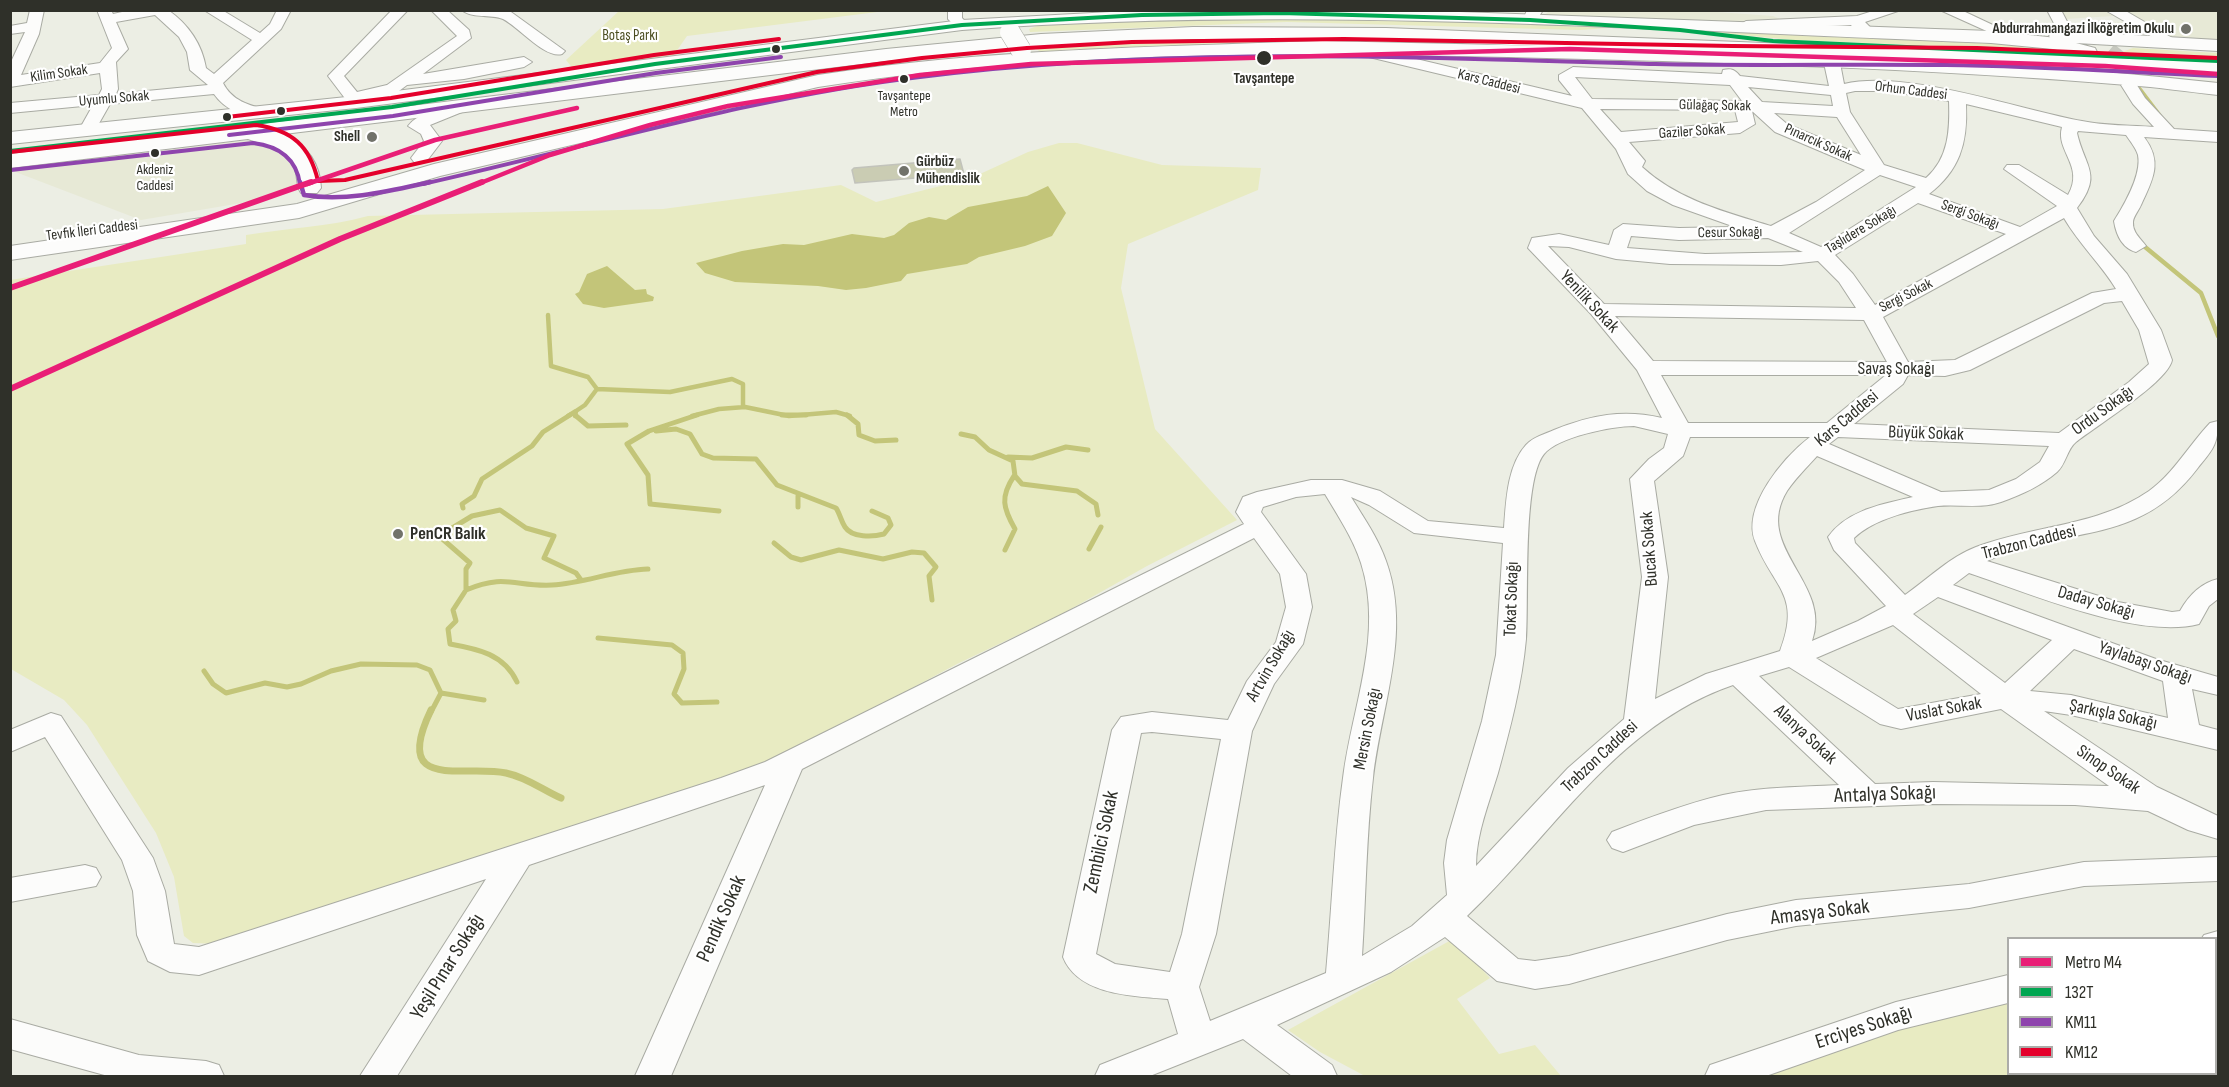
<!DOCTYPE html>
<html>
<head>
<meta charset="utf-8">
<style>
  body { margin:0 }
  #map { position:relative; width:2229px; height:1087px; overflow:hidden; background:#eceee4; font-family:"Sofia Sans Condensed",sans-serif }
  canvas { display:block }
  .frame { position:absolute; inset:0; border:12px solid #2f3029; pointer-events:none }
  .legend { position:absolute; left:2007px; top:937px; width:210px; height:138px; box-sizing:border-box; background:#fff; border:2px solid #acaca9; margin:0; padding:8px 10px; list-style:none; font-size:18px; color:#2f3029 }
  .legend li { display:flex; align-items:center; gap:12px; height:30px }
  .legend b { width:30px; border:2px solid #acaca9 }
</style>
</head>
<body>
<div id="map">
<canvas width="2229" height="1087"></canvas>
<div class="frame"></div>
<ul class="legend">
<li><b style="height:8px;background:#e91e76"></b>Metro M4</li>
<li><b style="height:8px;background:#00a651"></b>132T</li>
<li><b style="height:8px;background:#8e44ad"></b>KM11</li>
<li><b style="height:8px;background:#e4002b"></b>KM12</li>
</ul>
</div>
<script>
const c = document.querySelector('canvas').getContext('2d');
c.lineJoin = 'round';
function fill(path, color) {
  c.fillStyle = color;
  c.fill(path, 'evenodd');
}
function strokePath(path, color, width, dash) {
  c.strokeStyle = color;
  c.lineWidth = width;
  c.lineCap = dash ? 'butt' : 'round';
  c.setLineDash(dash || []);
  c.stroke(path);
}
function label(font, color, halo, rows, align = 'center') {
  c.font = font + ' "Sofia Sans Condensed",sans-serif';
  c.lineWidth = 4.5;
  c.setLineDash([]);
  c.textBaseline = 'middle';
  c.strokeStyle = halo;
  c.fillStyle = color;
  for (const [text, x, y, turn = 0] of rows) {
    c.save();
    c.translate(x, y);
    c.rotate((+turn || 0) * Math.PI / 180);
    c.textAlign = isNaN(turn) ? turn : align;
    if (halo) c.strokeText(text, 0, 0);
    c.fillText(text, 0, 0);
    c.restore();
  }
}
fill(new Path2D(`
  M1551 10H1689L1773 16 1787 22 1734 24 1544 15Z
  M2061 11H2105L2113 16 2066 19Z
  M2122 11H2218V41L2174 40Z
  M2121 22 2150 40 2085 36 2077 26Z
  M253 140H272L296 164 297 185 265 199 141 220 13 171 15 167Z`), '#e7e9d6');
fill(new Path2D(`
  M619 11H885L687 36 673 56 574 70 566 60Z
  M1262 18H1374L1608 28 1580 30 1287 22 1030 32 1029 29 1037 26 1137 20Z
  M1690 30 2052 45 2082 52 1793 40Z
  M1327 37 1685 48 1041 53 1036 48 1223 38Z
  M2133 48 2218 53V59L2124 55 2122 52Z
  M1059 143H1077L1162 165 1261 168 1258 190 1128 244 1121 288 1155 429 1237 520 1147 566 1062 614 957 664 757 771 219 944 193 943 184 936 174 877 156 833 87 725 64 700 11 669 10 280 246 244V235C287 228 328 227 368 216L663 209 841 185 876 202 969 179 1028 152Z
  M1453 939 1490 978 1457 999 1499 1054 1535 1045 1561 1076H1365L1320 1052 1288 1030Z
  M2008 998V1074H2216V999L2218 1000V1076H1747C1828 1037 1920 1015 2008 998Z`), '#e8ebc2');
fill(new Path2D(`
  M1048 186 1066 213 1052 236 1025 246 979 257 967 264 907 274 901 281 866 288 846 290 818 286 735 282 705 273 696 263 742 251 783 244 804 245 852 234 884 238 894 235 909 223 929 217 946 220 968 207 1027 196Z
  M607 266 635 290 646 289 647 294 654 297 653 301 604 308 583 304 575 294 579 292 587 274Z`), '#c3c579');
strokePath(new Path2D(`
  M2135 82 2160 115`), '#c3c579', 3);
strokePath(new Path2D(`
  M2139 242 2201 293 2218 336
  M548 315 551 366 588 377 597 389 585 405 576 411 575 416
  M597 389 670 392 732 379 743 384V407
  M568 416 576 411
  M692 416 719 409 745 407 789 416 836 412 850 416`), '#c3c579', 4.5);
strokePath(new Path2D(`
  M575 415 588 426 626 425
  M697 415 649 431 627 444 648 475 650 504 719 511
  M782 415H806
  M847 415 858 424 859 435 875 441 896 440
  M656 431 676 429 690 434 702 454 713 458 756 459 777 485 836 508C840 514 841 521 845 527 852 538 873 537 884 534L891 525 888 518 872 511
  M961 434 975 437 989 450 1013 461 1015 476 1022 484 1077 491 1096 504 1098 515
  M1008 457 1032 458 1066 447 1088 450
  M798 496V507
  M463 508 462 504 474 496 482 479 532 446 543 432 570 415
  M774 543 791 557 801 560 839 550 883 559 912 552 924 553 936 567 929 576 932 600
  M1089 549 1101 527
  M1005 550 1015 529C1003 508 1000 497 1014 476
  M466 590C505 573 516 587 552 585 585 583 615 570 648 569
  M598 638 672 645 683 653 684 669 674 694 682 703 717 702
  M204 671 213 684 226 693 265 683 287 687 301 684 331 671 361 664 417 665 430 670 441 693 484 700
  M517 682C504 654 478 649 450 644L448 629 456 621 453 610 466 590V569L470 563 439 536 472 516 500 510 526 528 554 536 544 558 576 573 581 580
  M431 712 441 693`), '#c3c579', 5);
strokePath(new Path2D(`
  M431 710C391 793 464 764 506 773 526 777 543 790 561 798`), '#c3c579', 7);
const building = new Path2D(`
  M960 159 964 174 855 183 852 170 854 168Z`);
fill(building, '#caccb3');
strokePath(building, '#c2c3bb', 1.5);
strokePath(new Path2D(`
  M2108 52 2131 71`), '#c6c8bf', 20, [20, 10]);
const minor = new Path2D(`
  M30 10H44L39 34 21 75 100 63 112 48 97 10H111L113 14 131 10H168C188 24 202 44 206 68L214 74 252 40 204 10H222L260 33 270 24 277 10H291L281 29 223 83C232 101 249 105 267 110L269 113 267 116C248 121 224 109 214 94L110 104 93 134 87 135 79 130 93 105 10 113V103L99 95 102 89 100 73 10 87V64L25 32 10 34V26L27 23ZM155 15 179 37 187 52 190 70 208 85 116 94 118 89 116 62 128 49 116 22Z
  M392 10H408L344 76 357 92 387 85 457 36 431 10H447L469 30 471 38 423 74 524 57 532 62 524 67 464 79 407 85 399 91 363 100 362 105H350L328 76Z
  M462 10 511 12 565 51 562 54C545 59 519 27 503 19 491 14 472 19 462 10Z
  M948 10H962V18L969 25 967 28H957L948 19Z
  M1527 10H1543L1535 23 1530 24 1523 20Z
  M1876 10H1901L1865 22 1874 31 1867 35 1854 29 1851 25 1746 29 1739 25 1746 21 1857 16Z
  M1940 10H1961L2014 35 2012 38H2002Z
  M2047 10H2061L2072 31C2068 38 2059 41 2051 39L2049 36 2057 29Z
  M2105 10H2124L2181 43 2173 48 2168 46Z
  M1349 43 1572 96 1559 80V75L1573 67 1722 74 1723 70C1732 68 1735 70 1740 76L1829 86 1824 63 1832 58 1840 63 1844 84C1905 69 2017 109 2082 121 2105 126 2131 125 2154 127L2133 104 2121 85 2129 80 2135 82 2145 98 2174 129 2218 132V142L2144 137C2163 162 2153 179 2141 205 2139 210 2133 217 2133 222 2132 232 2141 239 2146 246L2136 252C2122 248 2116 234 2114 221 2124 205 2142 175 2138 155 2136 148 2130 141 2126 135L2078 131 2077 133C2085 168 2103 174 2077 208L2094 236 2127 274 2161 330 2172 360C2168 382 2096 426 2076 442 2067 449 2066 464 2057 472 2041 486 2021 495 2001 502 1981 509 1958 504 1938 506 1911 510 1874 519 1854 538L1855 543 1905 595C1929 578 1950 557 1976 547 2034 525 2097 527 2149 491 2174 473 2189 445 2210 423L2218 421C2218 446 2212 450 2197 469 2136 549 2063 524 1987 561L2118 602 2172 612 2180 611C2189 595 2201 583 2218 579V599L2209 606 2199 624C2138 640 2029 593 1969 573L1953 585 2156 659 2218 677V695L2192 689 2199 725 2218 730V750L2071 715 2044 711 2157 787 2218 816V839L2188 830 2148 811 2075 805 1933 804 1766 810 1694 825 1623 852 1612 848 1607 840 1612 832C1648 818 1685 804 1723 795 1761 787 1800 787 1839 785L1733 685C1616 725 1553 835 1467 916L1518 959 1535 961 1569 956 1727 914 1796 900 1969 884 2084 862 2218 857V881L2084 886 1969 908 1796 926 1727 940 1569 984 1535 989 1497 981 1445 937 1391 972 1277 1025 1332 1065 1337 1076H1292L1243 1039 1150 1076H1095L1100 1065 1178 1034 1168 999C1132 996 1078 995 1063 957L1112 730 1121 717 1152 712 1228 720 1247 681 1276 642 1286 607 1280 574 1254 538 802 769 671 1076H635L765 785 529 865 397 1076H360L486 879 199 975 170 972 148 961 137 935 133 891 122 860 45 737 10 752V730L51 713 61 716 153 858 165 891 174 944 199 947 721 778 765 762 1244 524 1236 512 1243 497 1257 492 1311 480H1342L1380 491 1428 521 1504 528C1506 502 1507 466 1526 445 1533 437 1545 434 1554 430 1591 415 1623 409 1662 418L1637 370 1591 314 1528 248 1532 238 1559 234 1609 245 1614 230 1623 224 1679 228 1735 227 1673 205 1647 191 1628 174 1616 149 1582 108 1344 51 1341 48 1344 45ZM1575 77 1730 85 1742 101 1592 99ZM1748 87 1831 95 1833 106 1762 102ZM1855 91H1888L1949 101C1950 129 1949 158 1926 178L1884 165 1850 112 1846 93ZM1966 104 2062 127C2055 151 2085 166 2068 195L2019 165H2007L2004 169 2057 206 2020 227 1929 194C1959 171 1968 144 1966 104ZM1600 109 1735 110 1738 122 1621 132ZM1752 111 1775 132 1865 170 1816 202 1771 226C1725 212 1678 200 1642 167L1645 161 1629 142 1740 133 1755 124ZM1774 113 1837 117 1861 155 1787 124ZM1880 175 1916 187 1821 247 1789 233ZM1918 203 2006 234 1875 305 1853 274 1835 255ZM2064 218C2079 244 2101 264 2116 289L2092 293 1955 360 1908 362 1883 317ZM1631 236 1679 240 1768 238 1803 252 1705 254 1627 248ZM1548 246 1569 247 1616 259 1670 264 1781 265 1818 261 1839 282 1856 308 1604 304ZM2122 301 2139 330 2149 364 2129 382 2059 433 1854 424 1903 384 1908 375 1945 376 1970 370 2104 303ZM1615 316 1864 320 1887 362 1653 361ZM1661 375H1886L1827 423H1688ZM1634 426 1668 434 1664 448 1649 459 1630 479 1642 577 1624 719 1568 768 1476 866C1476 834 1489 803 1498 773 1510 729 1522 684 1526 639 1529 601 1522 481 1544 454 1558 437 1612 426 1634 426ZM1690 437H1810C1784 457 1742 506 1755 541 1773 588 1802 594 1780 651L1706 674 1655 699 1668 577 1654 481 1683 456ZM1838 437 2049 446 2040 462 2016 479 1989 490 1941 492 1829 444ZM1817 456 1913 497C1883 504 1847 510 1828 537L1834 550 1886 606 1858 621 1812 641C1833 583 1752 548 1787 491 1795 479 1807 467 1817 456ZM1325 494C1338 516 1353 538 1361 563 1384 635 1352 706 1343 778 1334 842 1332 908 1326 973L1210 1021 1199 987 1216 934 1252 731 1274 684 1303 644 1312 607 1306 574 1261 512 1263 507 1296 497ZM1351 497 1369 505 1414 533 1503 543 1496 655 1482 721 1447 840 1444 863 1447 895 1412 926 1362 956C1366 896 1366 837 1373 778 1381 706 1412 633 1386 561 1378 538 1364 518 1351 497ZM1938 597 2052 640 2005 683 1913 614ZM1893 625 1981 694 1898 709 1816 658ZM2074 649 2163 681 2168 718 2071 695 2030 691ZM1789 667 1880 724 1901 729 2001 709 2109 786 1933 782 1875 784 1759 676ZM1152 732 1221 739 1182 934 1170 972 1115 964 1096 954 1141 733Z
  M461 102 469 107 467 110 430 125 442 141 426 162H414L411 158 424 141 421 134 408 126C419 112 444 106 461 102Z
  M85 865 96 868 101 877 96 886 10 902V878Z
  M2218 931V957H2216V938H2202L2204 935Z
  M2216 971 2218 972V1000L2216 999Z
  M2008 975V1003L1898 1030 1766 1076H1705L1710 1065 1896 1002Z
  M10 1019 139 1055 206 1061 219 1065 224 1076H108L10 1049Z`);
const major = new Path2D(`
  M1148 10H1404L1991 31 2057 38 2058 33 2065 31 2218 40V51L2076 43 2095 48 2097 52 2095 56 2088 58 2053 49 1991 43C1648 30 1304 5 962 30L356 108 10 144V132L356 96 962 20Z
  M1321 41C1620 48 1921 50 2218 83V95C2188 92 2158 87 2127 85 1921 68 1714 62 1508 57 1278 52 1045 51 818 87L440 176 299 218 10 260V246L297 204 434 164 818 75C984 49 1153 47 1321 41Z`);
const highway = new Path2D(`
  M1193 27 1386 28 2218 61V73L1386 40 1193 39 1041 46 886 61 284 134C306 145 320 163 321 188L317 193H301C296 186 298 178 295 169 288 146 266 146 248 139L10 168V154L886 49 1041 34Z`);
strokePath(minor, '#a9aba3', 2);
strokePath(major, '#a9aba3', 2);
strokePath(highway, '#a9aba3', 2);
fill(minor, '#fcfcfb');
fill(major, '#fcfcfb');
fill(highway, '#fcfcfb');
const majorBridge = new Path2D(`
  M1010 32 1021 50`);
strokePath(majorBridge, '#a9aba3', 21, []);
strokePath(majorBridge, '#fcfcfb', 20);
strokePath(new Path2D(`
  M10 151 392 107 655 64 962 25 1142 15 1281 13 1530 20 1680 30 1773 41 2218 61`), '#00a651', 4);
strokePath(new Path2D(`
  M229 135 393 116 656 73 781 57
  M11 170 253 143C278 146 296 157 300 184
  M423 184C589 147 752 97 920 77 1163 46 1411 57 1655 64 1752 66 1849 64 1946 65 2037 66 2127 72 2218 76`), '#8e44ad', 4);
strokePath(new Path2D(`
  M300 182 304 195C346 202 389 191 430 182`), '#8e44ad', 4.5);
strokePath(new Path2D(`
  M227 117 391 98 654 55 779 39
  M10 152 256 125C292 130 310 146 318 181L345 180 817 72 922 58 1027 48 1132 42 1344 39 1732 46 1977 48 2218 58`), '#e4002b', 4);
strokePath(new Path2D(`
  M307 184 435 140 577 108
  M478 184 550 155 650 125 728 106 920 75 1031 64 1570 49 2105 66 2218 74`), '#e91e76', 4.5);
strokePath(new Path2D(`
  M10 288 311 182
  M10 389 340 239 482 182`), '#e91e76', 6);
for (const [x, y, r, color] of [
  [2186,29,6,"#71726a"],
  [776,49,5,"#2f3029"],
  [1264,58,8,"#2f3029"],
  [904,79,5,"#2f3029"],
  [281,111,5,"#2f3029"],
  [227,117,5,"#2f3029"],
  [372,137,6,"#71726a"],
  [155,153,5,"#2f3029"],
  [904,171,6,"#71726a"],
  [398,534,6,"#71726a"]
]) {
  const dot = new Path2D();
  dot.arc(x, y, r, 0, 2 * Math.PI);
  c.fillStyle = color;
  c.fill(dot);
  strokePath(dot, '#fff', 2);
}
label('14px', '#2f3029', '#fff', [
  ["Tavşantepe",904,96],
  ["Metro",904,112],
  ["Akdeni̇z",155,170],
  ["Caddesi̇",155,186]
]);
label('bold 15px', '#2f3029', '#fff', [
  ["Abdurrahmangazi İlköğretim Okulu",2174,29],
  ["Shell",360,137],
  ["Gürbüz",916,162,"left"],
  ["Mühendislik",916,179,"left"]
], 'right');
label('15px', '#4b4d21', '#fff', [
  ["Botaş Parkı",630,36]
]);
label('15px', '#2f3029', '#fff', [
  ["Kilim Sokak",59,74,-8],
  ["Kars Caddesi",1489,82,14],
  ["Orhun Caddesi",1911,91,7],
  ["Uyumlu Sokak",114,99,-5],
  ["Gülağaç Sokak",1715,106,1],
  ["Gaziler Sokak",1692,132,-4],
  ["Pınarcık Sokak",1818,143,24],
  ["Sergi Sokağı",1970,215,20],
  ["Taşlıdere Sokağı",1861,230,-31],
  ["Tevfik İleri Caddesi",92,231,-7],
  ["Cesur Sokağı",1730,233,-1],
  ["Sergi Sokak",1906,296,-27]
]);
label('bold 15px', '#2f3029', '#fff', [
  ["Tavşantepe",1264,79]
]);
label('18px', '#2f3029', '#fff', [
  ["Yenilik Sokak",1589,302,47],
  ["Savaş Sokağı",1896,369],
  ["Ordu Sokağı",2103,411,-36],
  ["Kars Caddesi",1847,419,-40],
  ["Büyük Sokak",1926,434,2],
  ["Trabzon Caddesi",2029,543,-14],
  ["Bucak Sokak",1650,549,-94],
  ["Tokat Sokağı",1512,599,-88],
  ["Daday Sokağı",2096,603,16],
  ["Yaylabaşı Sokağı",2145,663,19],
  ["Artvin Sokağı",1271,666,-60],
  ["Vuslat Sokak",1944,710,-10],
  ["Şarkışla Sokağı",2113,715,12],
  ["Mersin Sokağı",1368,729,-79],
  ["Alanya Sokak",1805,735,43],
  ["Trabzon Caddesi",1600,757,-43],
  ["Sinop Sokak",2108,770,34]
]);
label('bold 18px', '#2f3029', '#fff', [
  ["PenCR Balık",410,534]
], 'left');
label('21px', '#2f3029', '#fff', [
  ["Antalya Sokağı",1885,795,-2],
  ["Zembilci Sokak",1102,842,-78],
  ["Amasya Sokak",1820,913,-7],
  ["Pendik Sokak",722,919,-66],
  ["Yeşil Pınar Sokağı",448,967,-58],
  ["Erciyes Sokağı",1864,1028,-18]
]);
</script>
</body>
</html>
